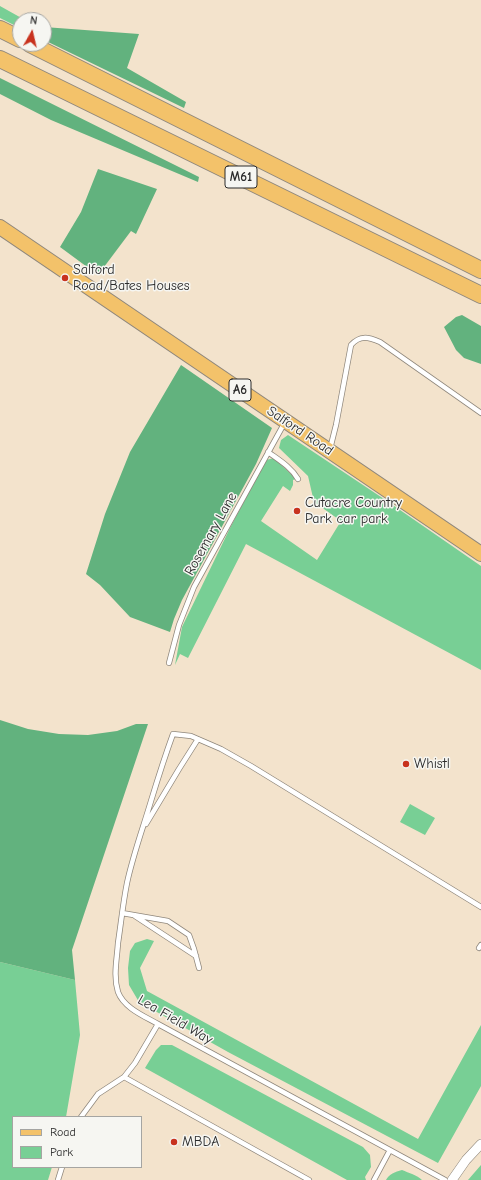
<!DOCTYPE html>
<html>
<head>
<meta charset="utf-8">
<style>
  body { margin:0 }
  #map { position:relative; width:481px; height:1180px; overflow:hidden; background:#f3e3cc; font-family:"Comic Neue",sans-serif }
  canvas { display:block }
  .legend { position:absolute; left:12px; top:1116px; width:130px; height:52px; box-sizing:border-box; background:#f6f6f2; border:1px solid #a5a5a2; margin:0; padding:5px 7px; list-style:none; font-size:12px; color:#2b2b2b }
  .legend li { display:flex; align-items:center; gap:8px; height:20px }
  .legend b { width:20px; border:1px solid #a5a5a2 }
  .north { position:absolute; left:12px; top:12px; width:40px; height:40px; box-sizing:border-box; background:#f6f6f2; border:1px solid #a5a5a2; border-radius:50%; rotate:8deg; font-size:11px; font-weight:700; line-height:16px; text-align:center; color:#2b2b2b }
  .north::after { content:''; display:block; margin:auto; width:14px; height:18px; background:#c8321e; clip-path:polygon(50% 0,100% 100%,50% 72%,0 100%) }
</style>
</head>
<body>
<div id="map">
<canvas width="481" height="1180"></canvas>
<ul class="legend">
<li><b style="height:5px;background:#f3c26a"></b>Road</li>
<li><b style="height:11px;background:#78cf95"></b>Park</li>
</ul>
<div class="north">N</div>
</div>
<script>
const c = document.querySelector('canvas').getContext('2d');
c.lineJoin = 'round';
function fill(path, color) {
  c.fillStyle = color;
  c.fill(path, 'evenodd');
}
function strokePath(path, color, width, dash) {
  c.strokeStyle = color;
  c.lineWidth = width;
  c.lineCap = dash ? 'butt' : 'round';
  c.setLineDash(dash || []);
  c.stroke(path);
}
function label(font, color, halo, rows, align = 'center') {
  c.font = font + ' "Comic Neue",sans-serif';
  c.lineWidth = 3;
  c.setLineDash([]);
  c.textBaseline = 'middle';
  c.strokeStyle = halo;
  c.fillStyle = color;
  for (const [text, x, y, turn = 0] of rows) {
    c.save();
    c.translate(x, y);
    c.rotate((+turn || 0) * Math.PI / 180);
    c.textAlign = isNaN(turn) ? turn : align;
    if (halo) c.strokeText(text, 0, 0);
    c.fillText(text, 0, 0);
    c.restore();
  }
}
fill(new Path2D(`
  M0 6 25 20H20V28L0 18Z
  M288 435 387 501 481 566V670L246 544 188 658 180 654 175 665 182 627 231 526 266 460 274 458 296 479 293 480V485L290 491 283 486 261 521 317 560 341 521 314 502 308 476 279 448 281 440Z
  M410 804 435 818 425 835 400 822Z
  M147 939 154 941 140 968 147 991 418 1139 481 1025V1086L438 1163 228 1052 139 1002 129 985 128 968 130 951 135 943Z
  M0 962 75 980 80 1035 66 1117H13V1167H52L48 1180H0Z
  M161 1045H172L363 1147 370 1155 371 1167 365 1177 366 1180H347L145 1068 156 1050Z
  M481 1165V1180H468Z
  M402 1170C409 1173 417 1175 422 1180H386C389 1174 395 1172 402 1170Z`), '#78cf95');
fill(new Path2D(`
  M44 27 139 34 127 68 186 102 184 108 44 40Z
  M0 78 199 177 198 182 51 120 0 94Z
  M98 169 157 189 136 234 131 231 98 275 60 247 81 212Z
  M462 315 481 326V364L464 358 456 350 444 327 456 317Z
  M181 365 272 428 256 464 182 600 174 619 170 632 130 617 100 585 86 574 105 514 130 452Z
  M0 720 28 729 59 734 88 735 117 731 136 724H148L72 950 75 980 0 962Z`), '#62b27e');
const lane = new Path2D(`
  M330 449 336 425 351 345C360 335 368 337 380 342L481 413
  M268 452C279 460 291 467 298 479
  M169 663 179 625 194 587 285 422
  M146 824 179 769 198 739
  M122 913 168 921 189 935 194 949 199 968
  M135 916 196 956
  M479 948 481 945
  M158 1024 135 1063 124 1077 309 1180
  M81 1117 98 1094 124 1077
  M58 1180 62 1167
  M374 1180 390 1150
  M445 1180 158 1024C144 1016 124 1008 118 992 113 976 117 959 118 943 121 923 123 903 127 883 133 855 143 828 151 801 158 778 165 756 173 734L191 736 221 749 251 766 481 907`);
const street = new Path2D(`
  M452 1180 466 1160 481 1144`);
const primary = new Path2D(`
  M0 227 481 554`);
const highway = new Path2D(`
  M0 29 20 39
  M30 44 481 270
  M0 59 481 295`);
strokePath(lane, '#8f877c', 6);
strokePath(street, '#8f877c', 10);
strokePath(primary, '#8f877c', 16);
strokePath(highway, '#8f877c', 18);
strokePath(lane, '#fff', 4.5);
strokePath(street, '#fff', 9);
strokePath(primary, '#f3c26a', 14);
strokePath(highway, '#f3c26a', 16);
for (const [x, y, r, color] of [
  [65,278,4,"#c8321e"],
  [297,511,4,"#c8321e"],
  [406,764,4,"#c8321e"],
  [174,1142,4,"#c8321e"]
]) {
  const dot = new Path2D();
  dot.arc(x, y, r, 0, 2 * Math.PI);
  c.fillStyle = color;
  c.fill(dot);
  strokePath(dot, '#f6f6f2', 1.5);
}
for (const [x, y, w] of [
  [241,177,32],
  [240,390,22]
]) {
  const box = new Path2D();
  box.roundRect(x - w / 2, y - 11, w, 22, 3);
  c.fillStyle = '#f6f6f2';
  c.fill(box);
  strokePath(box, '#2b2b2b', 1);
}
label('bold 13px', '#2b2b2b', null, [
  ["M61",241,177],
  ["A6",240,390]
]);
label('14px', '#2b2b2b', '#f6f6f2', [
  ["Salford",73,270],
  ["Road/Bates Houses",73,286],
  ["Cutacre Country",305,503],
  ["Park car park",305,519],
  ["Whistl",414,764],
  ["MBDA",182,1142]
], 'left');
label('14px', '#2b2b2b', '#f6f6f2', [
  ["Salford Road",300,431,34],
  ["Rosemary Lane",211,534,-61],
  ["Lea Field Way",175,1020,30]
]);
</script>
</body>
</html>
